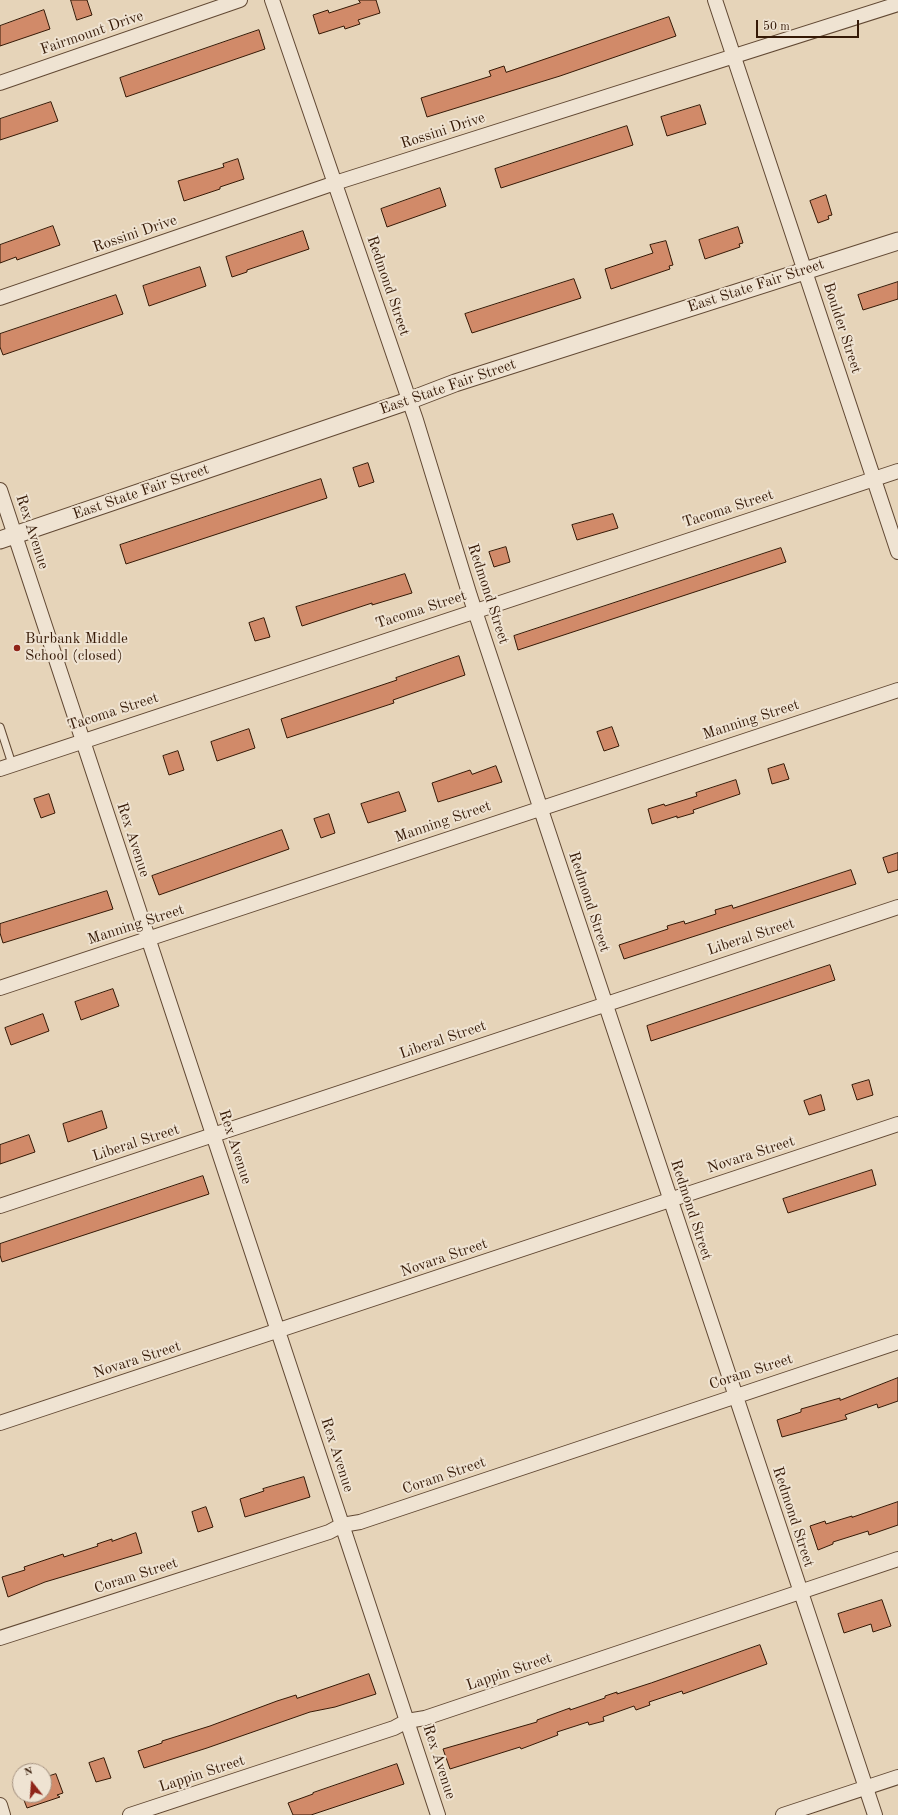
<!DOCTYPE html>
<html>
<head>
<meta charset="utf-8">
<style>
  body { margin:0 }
  #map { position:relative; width:898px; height:1815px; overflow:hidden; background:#e6d4b9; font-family:"Old Standard TT",serif }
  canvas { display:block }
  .north { position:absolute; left:12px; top:1763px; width:40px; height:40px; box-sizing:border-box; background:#efe3d2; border:1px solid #a59280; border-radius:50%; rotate:343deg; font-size:11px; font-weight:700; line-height:16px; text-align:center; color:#351906 }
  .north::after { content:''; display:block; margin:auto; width:14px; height:18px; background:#8f2418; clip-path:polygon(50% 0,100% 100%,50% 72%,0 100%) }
  .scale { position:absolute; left:756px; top:20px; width:103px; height:18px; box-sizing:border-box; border:2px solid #351906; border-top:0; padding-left:5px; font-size:12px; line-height:14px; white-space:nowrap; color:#351906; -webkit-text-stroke:3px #efe3d2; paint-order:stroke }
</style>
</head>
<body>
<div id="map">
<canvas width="898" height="1815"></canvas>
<div class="north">N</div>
<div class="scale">50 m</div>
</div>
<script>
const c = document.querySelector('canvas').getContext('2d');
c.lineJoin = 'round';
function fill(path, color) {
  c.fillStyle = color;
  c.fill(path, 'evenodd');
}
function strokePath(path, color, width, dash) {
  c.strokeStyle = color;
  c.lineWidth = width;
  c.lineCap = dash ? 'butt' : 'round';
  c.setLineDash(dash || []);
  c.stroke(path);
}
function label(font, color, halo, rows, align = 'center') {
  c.font = font + ' "Old Standard TT",serif';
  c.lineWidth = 4;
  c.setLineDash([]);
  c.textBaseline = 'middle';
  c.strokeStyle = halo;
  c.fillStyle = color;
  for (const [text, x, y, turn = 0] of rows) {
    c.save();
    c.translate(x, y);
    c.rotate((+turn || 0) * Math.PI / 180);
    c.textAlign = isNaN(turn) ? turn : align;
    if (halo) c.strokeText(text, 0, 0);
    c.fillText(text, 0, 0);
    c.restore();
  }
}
const building = new Path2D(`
  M71 0H87L92 15 77 20Z
  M359 0H376L380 13 358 20 360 24 345 29 344 26 319 34 313 15 328 10 329 13 360 3Z
  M44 10 50 29 0 46V26Z
  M669 17 676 36 560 76 427 117 421 98 491 76 489 71 504 66 506 72Z
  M259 30 265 49 126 97 120 78Z
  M51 102 58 121 0 140V119Z
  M700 105 706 124 667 136 661 117Z
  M627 126 633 145 501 188 495 169Z
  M238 159 244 179 220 187V189L184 201 178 181 224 167 223 164Z
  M440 188 446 206 387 227 381 209Z
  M826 195 832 215 828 216 829 219 818 223 810 201Z
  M53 226 60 245 17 260 16 257 0 263V245Z
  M738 227 743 243 739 244 740 247 705 259 699 240Z
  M303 231 309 249 247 270V272L232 277 226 257Z
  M666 241 673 265 669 266 670 269 611 289 605 269 653 253 650 245Z
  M200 267 206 286 149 306 143 286Z
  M574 279 581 298 472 333 465 314Z
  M898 282V299L863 310 858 295Z
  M116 295 123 314 3 355 0 347V334Z
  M368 463 374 482 359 487 353 468Z
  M321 479 327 498 126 564 120 545Z
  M613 514 618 528 577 540 572 525Z
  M506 547 510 562 494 567 489 552Z
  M781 548 786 562 518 650 514 636Z
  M405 574 412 593 372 605V603L302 626 296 607Z
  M264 618 270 637 255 641 249 623Z
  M459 656 465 675 393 700 394 703 287 738 281 719 397 680 396 678Z
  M612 727 619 746 604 751 597 732Z
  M249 729 255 748 217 761 211 742Z
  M178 751 184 770 169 775 163 756Z
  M784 764 789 779 772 784 768 769Z
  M496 766 502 782 438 802 432 783 470 770 472 774Z
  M736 780 740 794 693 810 694 813 677 818V816L652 824 648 809 664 804 665 806 697 796 696 793Z
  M399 792 406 811 368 823 361 804Z
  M49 794 55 813 41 818 34 799Z
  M329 814 335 833 321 838 314 819Z
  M282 830 289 849 159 895 152 876Z
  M898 853V870L888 873 883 858Z
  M851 870 856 884 624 959 619 945 668 929 667 926 684 921 685 924 716 914 715 910 732 905 733 908Z
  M107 891 113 909 3 943 0 933V924Z
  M830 965 835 980 651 1041 647 1026Z
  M113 989 119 1006 81 1020 75 1002Z
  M43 1014 49 1031 11 1045 5 1028Z
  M869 1080 873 1095 857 1100 852 1085Z
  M821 1095 825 1110 809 1115 804 1101Z
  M102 1111 107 1128 68 1142 63 1124Z
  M29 1135 35 1152 0 1164V1145Z
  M872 1170 876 1185 788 1213 783 1199Z
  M203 1176 209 1194 2 1262 0 1255V1244Z
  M898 1378V1401L878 1408 877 1404 845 1415 847 1419 782 1437 777 1420 801 1412V1409L840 1398V1400Z
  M304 1477 310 1497 245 1517 240 1499 264 1491 263 1489Z
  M898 1502V1525L869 1535 868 1531 833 1542V1544L818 1550 810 1526 825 1521 826 1524 852 1516V1517Z
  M206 1507 213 1527 198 1532 192 1512Z
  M136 1533 142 1553 45 1582 8 1597 2 1577 25 1570 24 1567 63 1554 64 1557 98 1546 97 1544 112 1539V1541Z
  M882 1600 891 1626 873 1632 871 1624 844 1633 838 1614Z
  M760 1645 767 1664 683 1694 682 1691 649 1702 650 1705 636 1710 634 1706 603 1717 604 1721 589 1725 588 1722 557 1732 558 1735 521 1749 520 1747 450 1769 443 1749 537 1722V1720L570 1708V1710L605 1698V1696L617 1692V1694L651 1683Z
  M369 1674 376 1694 335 1707 310 1712 207 1748 144 1768 138 1751 162 1743V1741L210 1726 277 1701 296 1695 297 1698Z
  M104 1758 111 1778 96 1782 89 1763Z
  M397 1764 404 1784 311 1815H293L288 1803 313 1794V1793Z
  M56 1774 63 1793 57 1795 60 1797 27 1808 22 1795H44V1778Z`);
fill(building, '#d18a69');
strokePath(building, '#351906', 1);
const service = new Path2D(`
  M0 727 12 764`);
const minor = new Path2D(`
  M272 0 416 420 470 596 875 1815
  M715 0 898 552
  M0 83 240 0
  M0 298 335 183 898 4
  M0 490 438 1815
  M0 769 898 471
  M0 988 898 690
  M0 1206 898 907
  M0 1423 898 1124
  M0 1638 329 1532 342 1525 360 1522 898 1342
  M0 1805 3 1815
  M130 1815 394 1728 407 1721 425 1718 898 1559
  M783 1815 898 1777`);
const tertiary = new Path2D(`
  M0 540 408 401 455 383 898 241`);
strokePath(service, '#614833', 9);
strokePath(minor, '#614833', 16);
strokePath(tertiary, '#614833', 19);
strokePath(service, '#efe3d2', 7);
strokePath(minor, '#efe3d2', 14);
strokePath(tertiary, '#efe3d2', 17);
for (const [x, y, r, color] of [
  [17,648,4,"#8f2418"]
]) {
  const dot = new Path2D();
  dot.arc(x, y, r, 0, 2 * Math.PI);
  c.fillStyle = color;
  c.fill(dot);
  strokePath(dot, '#efe3d2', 1.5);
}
label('15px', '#351906', '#efe3d2', [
  ["Fairmount Drive",92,33,-19],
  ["Rossini Drive",443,131,-18],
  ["Rossini Drive",135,234,-19],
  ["Redmond Street",388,286,71],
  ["East State Fair Street",756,286,-18],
  ["Boulder Street",842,328,72],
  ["East State Fair Street",448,387,-19],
  ["East State Fair Street",141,492,-19],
  ["Tacoma Street",728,509,-18],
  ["Rex Avenue",32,532,72],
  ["Redmond Street",488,594,72],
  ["Tacoma Street",421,610,-18],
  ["Tacoma Street",113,712,-18],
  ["Manning Street",751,720,-18],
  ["Manning Street",443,822,-19],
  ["Rex Avenue",133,840,72],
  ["Redmond Street",589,902,72],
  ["Manning Street",136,925,-18],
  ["Liberal Street",751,937,-18],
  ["Liberal Street",443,1040,-19],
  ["Liberal Street",136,1143,-18],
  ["Rex Avenue",235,1147,72],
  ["Novara Street",751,1155,-18],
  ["Redmond Street",691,1210,72],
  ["Novara Street",444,1258,-19],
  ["Novara Street",137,1360,-18],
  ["Coram Street",751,1372,-18],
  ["Rex Avenue",337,1455,72],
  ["Coram Street",444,1476,-19],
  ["Redmond Street",793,1517,72],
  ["Coram Street",136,1576,-18],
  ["Lappin Street",509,1672,-19],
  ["Rex Avenue",439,1762,72],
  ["Lappin Street",202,1774,-18]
]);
label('15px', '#351906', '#efe3d2', [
  ["Burbank Middle",25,639],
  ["School (closed)",25,656]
], 'left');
</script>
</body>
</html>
